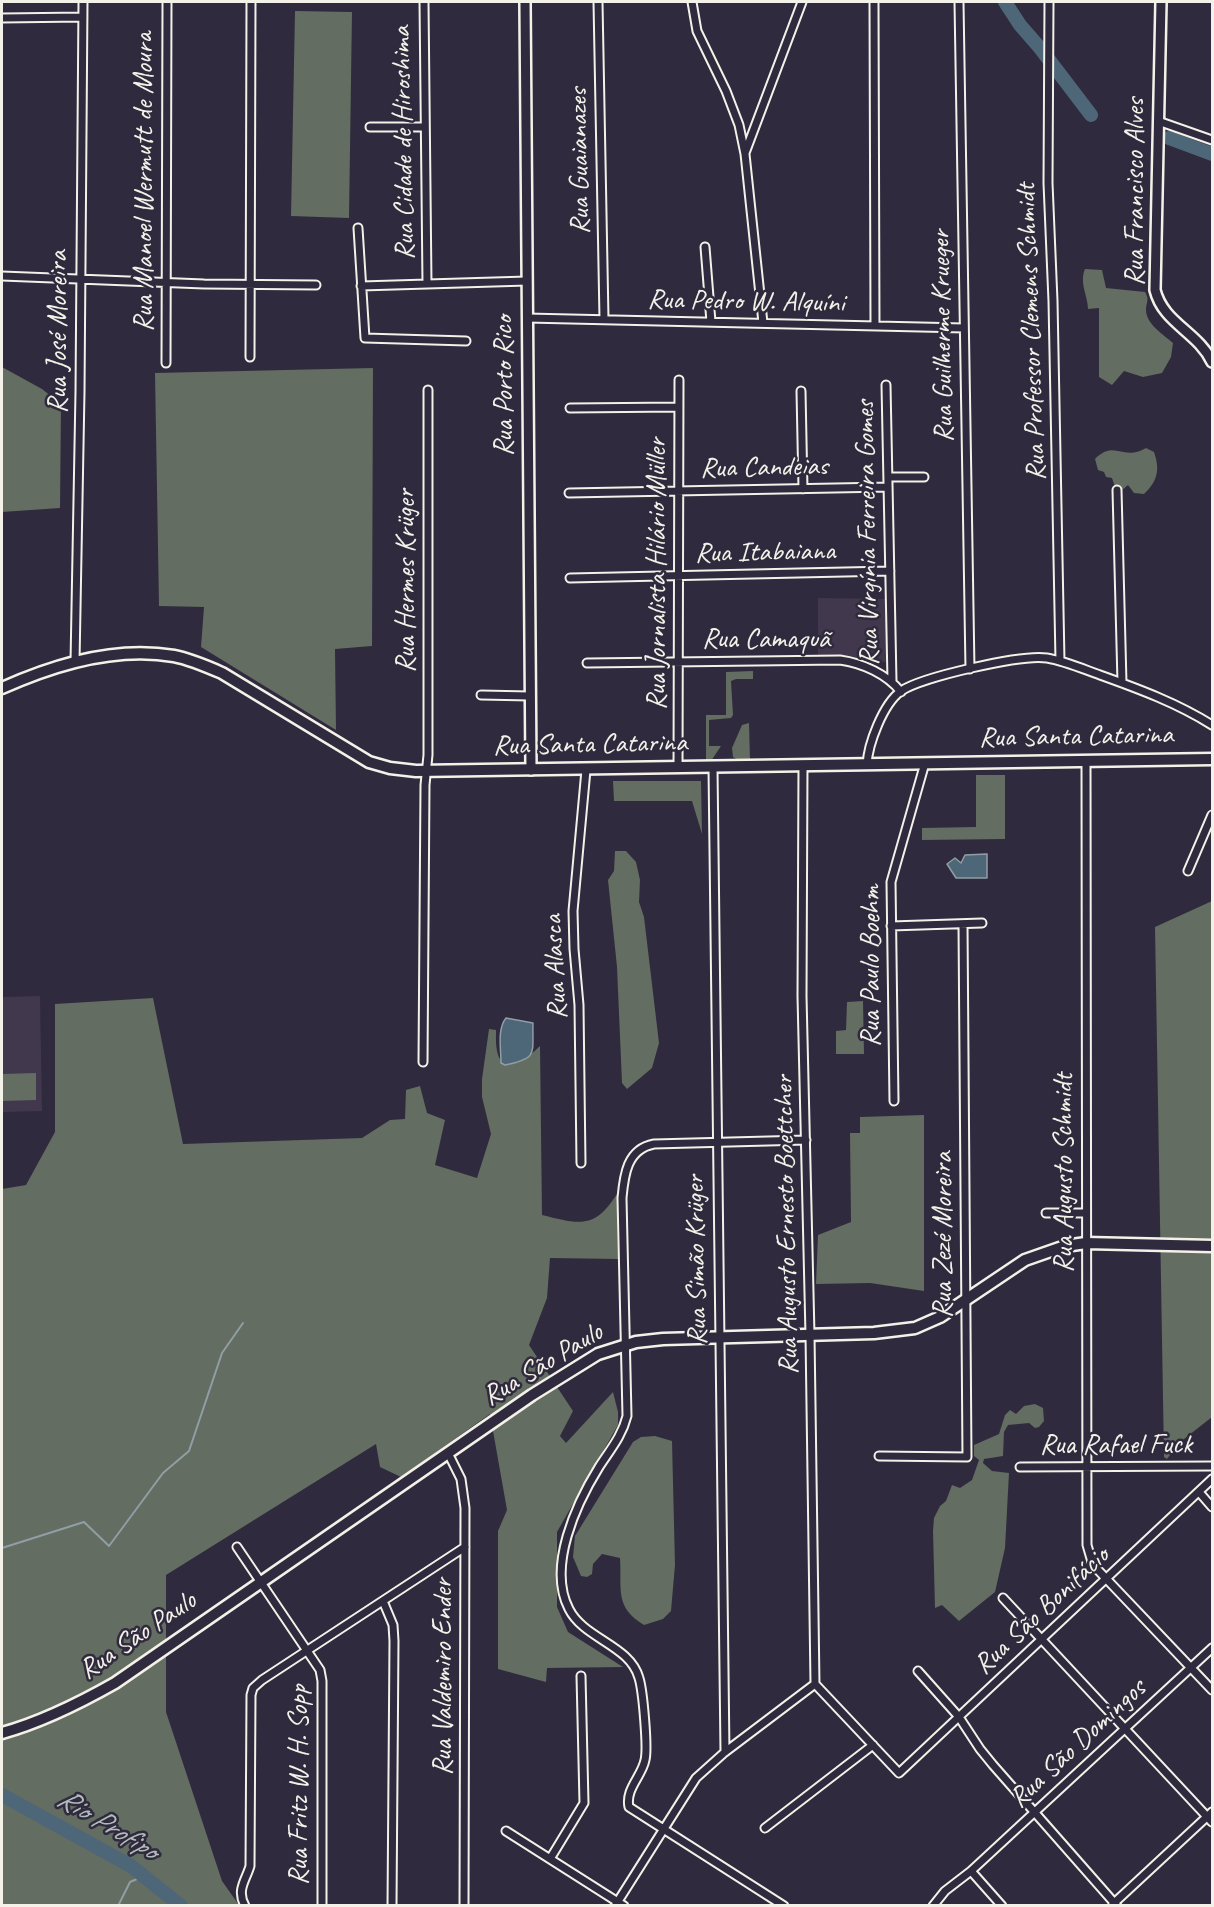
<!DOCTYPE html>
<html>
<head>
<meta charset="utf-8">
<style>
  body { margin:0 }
  #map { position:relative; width:1214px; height:1907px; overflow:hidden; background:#2f2a3d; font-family:Caveat,sans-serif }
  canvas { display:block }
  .frame { position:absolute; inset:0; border:3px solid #f4f1e8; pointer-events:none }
</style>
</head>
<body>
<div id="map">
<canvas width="1214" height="1907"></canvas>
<div class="frame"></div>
</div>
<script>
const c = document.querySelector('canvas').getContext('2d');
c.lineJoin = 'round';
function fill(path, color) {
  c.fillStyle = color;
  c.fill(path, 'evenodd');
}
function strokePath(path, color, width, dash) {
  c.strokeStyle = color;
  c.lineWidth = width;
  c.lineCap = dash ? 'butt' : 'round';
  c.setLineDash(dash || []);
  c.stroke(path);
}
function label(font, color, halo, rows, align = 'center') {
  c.font = font + ' Caveat,sans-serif';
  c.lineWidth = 5;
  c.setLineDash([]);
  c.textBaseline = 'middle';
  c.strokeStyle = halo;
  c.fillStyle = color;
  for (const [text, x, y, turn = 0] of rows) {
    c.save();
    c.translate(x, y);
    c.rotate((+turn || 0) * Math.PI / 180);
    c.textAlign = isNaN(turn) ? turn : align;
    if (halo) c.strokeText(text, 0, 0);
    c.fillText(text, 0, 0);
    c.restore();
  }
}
fill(new Path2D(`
  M818 598 887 599 886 662 869 663 852 657H818Z
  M40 996 42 1111 2 1112V997Z`), '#41384d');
fill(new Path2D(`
  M295 11 352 12 349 218 291 216Z
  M1085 269 1102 270 1106 288 1145 292C1150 300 1146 302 1146 310 1146 324 1164 335 1173 343L1171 357 1162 373 1143 377 1124 371 1112 385 1099 377V308L1088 309C1088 296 1079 283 1085 269Z
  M2 367 42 389 61 404 60 508 2 512Z
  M373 368 372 646 335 649 336 730 201 647 204 607 159 606 155 373Z
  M1146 448 1154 452C1160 469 1158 481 1144 494L1134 493 1128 485 1121 491 1115 487 1112 478 1106 477 1104 472 1098 470 1095 459C1115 439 1122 462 1146 448Z
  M753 671V679H736L731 681 733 715 731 718 709 720V746H721L711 761H706V715H726V672Z
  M749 723 750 760H738L733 757 732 748 742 725Z
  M976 775H1005V839L922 840V828L976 827Z
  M613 781H701L702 834 692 801H614Z
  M615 851H626L636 862 640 880 639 902 644 917 659 1043 652 1068 627 1089 622 1083 617 967 608 880 614 871Z
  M1212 901V1417L1179 1443 1167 1459 1164 1457 1155 927Z
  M153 998 183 1144 362 1138 390 1120 405 1119 406 1090 420 1086 427 1113 445 1120 435 1165 477 1178 491 1134 482 1097V1079L489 1029 496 1030C496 1042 495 1057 505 1065 524 1062 526 1059 540 1046L542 1215C579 1224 594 1230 617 1194L618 1259 550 1258 547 1298 529 1345 573 1411 560 1436 566 1443 613 1392 618 1412V1425L557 1532V1607L568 1632 623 1667 547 1668 546 1682 498 1669V1531L507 1510 490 1414 401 1477 380 1467 376 1444 166 1575V1712L222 1881 239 1905 2 1906V1189L26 1185 55 1132V1004Z
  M863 1001 864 1054H836V1031L846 1030 847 1002Z
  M36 1073V1100L2 1101V1074Z
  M924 1115V1291L870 1283 816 1284 818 1235 851 1222 850 1133H860V1117Z
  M1035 1404 1043 1408 1044 1421 1039 1427 1035 1428 1029 1423 1008 1425 1004 1432 1003 1456 984 1459 983 1463 992 1471 1009 1473 1005 1548 995 1592 959 1621 942 1605 935 1608 933 1531 934 1518 940 1506 946 1501 952 1485 960 1488 972 1480 979 1460 974 1456V1445L999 1434 1005 1415 1010 1410 1016 1414 1024 1406Z
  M655 1436 672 1441 675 1565 671 1611 663 1619 644 1625C614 1607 622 1589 620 1558L602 1554 593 1564 592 1574 587 1577 581 1576 573 1557 575 1536 633 1442 641 1437Z`), '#636d61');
const water = new Path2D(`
  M987 854V878H956L947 864 955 858 961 863 965 855Z
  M506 1018 533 1023C532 1054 539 1058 505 1065L501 1063C501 1049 497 1029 506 1018Z`);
fill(water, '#4e6778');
strokePath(water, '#909ea5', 1.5);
strokePath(new Path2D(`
  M2 1548 84 1522 109 1546 163 1473 189 1451 222 1353 243 1323
  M118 1906 130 1882 144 1876`), '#909ea5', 2);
strokePath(new Path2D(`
  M1005 2 1020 25 1040 48 1091 115
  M1169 138 1212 154
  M2 1795 131 1866 181 1906`), '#4e6778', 14);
const street = new Path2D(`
  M424 2 427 284
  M598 2 604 319
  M692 2 697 31 726 91 739 125 745 154 763 323
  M874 2 875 326
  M959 2 970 669
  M1049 2 1048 183 1053 301 1060 661
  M2 18 83 17
  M1158 121 1212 140
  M370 127H425
  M745 153 802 2
  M358 228 365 338 466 341
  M705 247 711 322
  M2 276 204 284 316 285
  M361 286 527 281
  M527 318 964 328
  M250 357 251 2
  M166 363 167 2
  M886 385 892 681
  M801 391 803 489
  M570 408 679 407
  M888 477H924
  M1117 490 1122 683
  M569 493 888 487
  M570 578 890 571
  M75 662 80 392 83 2
  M587 663 840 660C862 663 887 674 901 692
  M481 695 530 696
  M1086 761 1087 1545 1092 1562 1097 1569 1212 1690
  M867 765C868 744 883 704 901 691 922 677 1022 654 1047 658 1065 661 1083 669 1100 675 1139 689 1177 703 1212 725
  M803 766 802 996 810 1335 815 1684
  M678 768 679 380
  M713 768 725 1752
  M1188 871 1212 815
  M891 926 982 923
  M423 1062 425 785 428 755V390
  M894 1101 891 882 925 763
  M581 1163 579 1005 574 949 573 911 586 770
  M1046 1213H1086
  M448 1453 461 1479 465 1508 464 1906
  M879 1456 967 1457 963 924
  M1020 1467 1212 1466
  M1199 1492 1212 1507
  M237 1547 320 1670 322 1681V1906
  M1003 1598 1212 1822
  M383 1601 393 1625 394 1641 392 1906
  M918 1671 959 1717 980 1749 993 1765 1117 1906
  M815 1684 899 1773 1212 1479
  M765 1828 873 1745
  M506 1831 624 1906
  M550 1859 584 1803 581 1676
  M971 1871 1002 1906
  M1113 1904 1212 1812
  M245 1906C236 1890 246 1880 250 1866L251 1695 253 1688 262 1680 465 1547
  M615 1906 696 1778 725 1752 815 1684
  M784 1906 629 1807C625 1789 642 1776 645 1760 648 1748 643 1691 639 1678 630 1645 584 1639 569 1609 547 1567 576 1504 599 1467 610 1450 622 1436 627 1416L622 1198C624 1175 627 1149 654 1144L806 1140
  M933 1906 945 1891 971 1871 1212 1648`);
const secondary = new Path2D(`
  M525 2 531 770
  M1161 2 1155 290C1163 323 1198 332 1212 362`);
const primary = new Path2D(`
  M2 688C53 665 117 646 174 656 190 659 206 666 222 673L369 762 390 768 416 771 1212 759
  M2 1733C42 1722 78 1704 115 1683L532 1395 598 1354 636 1342 663 1339 874 1333 915 1328 940 1317 1025 1260 1065 1246 1086 1243 1212 1246`);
strokePath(street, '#f4f1e8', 11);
strokePath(secondary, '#f4f1e8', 14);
strokePath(primary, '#f4f1e8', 15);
strokePath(street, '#2f2a3d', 7);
strokePath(secondary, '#2f2a3d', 9);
strokePath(primary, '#2f2a3d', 10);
label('28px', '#f4f1e8', '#2f2a3d', [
  ["Rua Cidade de Hiroshima",404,143,-91],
  ["Rua Guaianazes",580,161,-91],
  ["Rua Manoel Wermutt de Moura",145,182,-90],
  ["Rua Francisco Alves",1136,192,-90],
  ["Rua Pedro W. Alquíni",746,302,1],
  ["Rua José Moreira",59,332,-90],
  ["Rua Professor Clemens Schmidt",1032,332,-92],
  ["Rua Guilherme Krueger",943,336,-91],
  ["Rua Porto Rico",505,386,-90],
  ["Rua Candeias",764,468,-1],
  ["Rua Virgínia Ferreira Gomes",868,533,-91],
  ["Rua Itabaiana",765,553,-1],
  ["Rua Jornalista Hilário Müller",658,574,-90],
  ["Rua Hermes Krüger",407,581,-90],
  ["Rua Camaquã",766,640],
  ["Rua Santa Catarina",1076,737,-1],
  ["Rua Santa Catarina",590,745,-1],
  ["Rua Paulo Boehm",872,966,-90],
  ["Rua Alasca",556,967,-93],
  ["Rua Augusto Schmidt",1065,1173,-90],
  ["Rua Augusto Ernesto Boettcher",787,1225,-91],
  ["Rua Zezé Moreira",944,1235,-90],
  ["Rua Simão Krüger",697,1260,-91],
  ["Rua São Paulo",543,1365,-31],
  ["Rua Rafael Fuck",1116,1446],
  ["Rua São Bonifácio",1042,1611,-43],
  ["Rua São Paulo",138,1636,-34],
  ["Rua Valdemiro Ender",444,1677,-90],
  ["Rua São Domingos",1078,1744,-43],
  ["Rua Fritz W. H. Sopp",300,1785,-90]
]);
label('italic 30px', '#b2babb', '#2f2a3d', [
  ["Rio Profipo",107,1825,31]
]);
</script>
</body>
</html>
